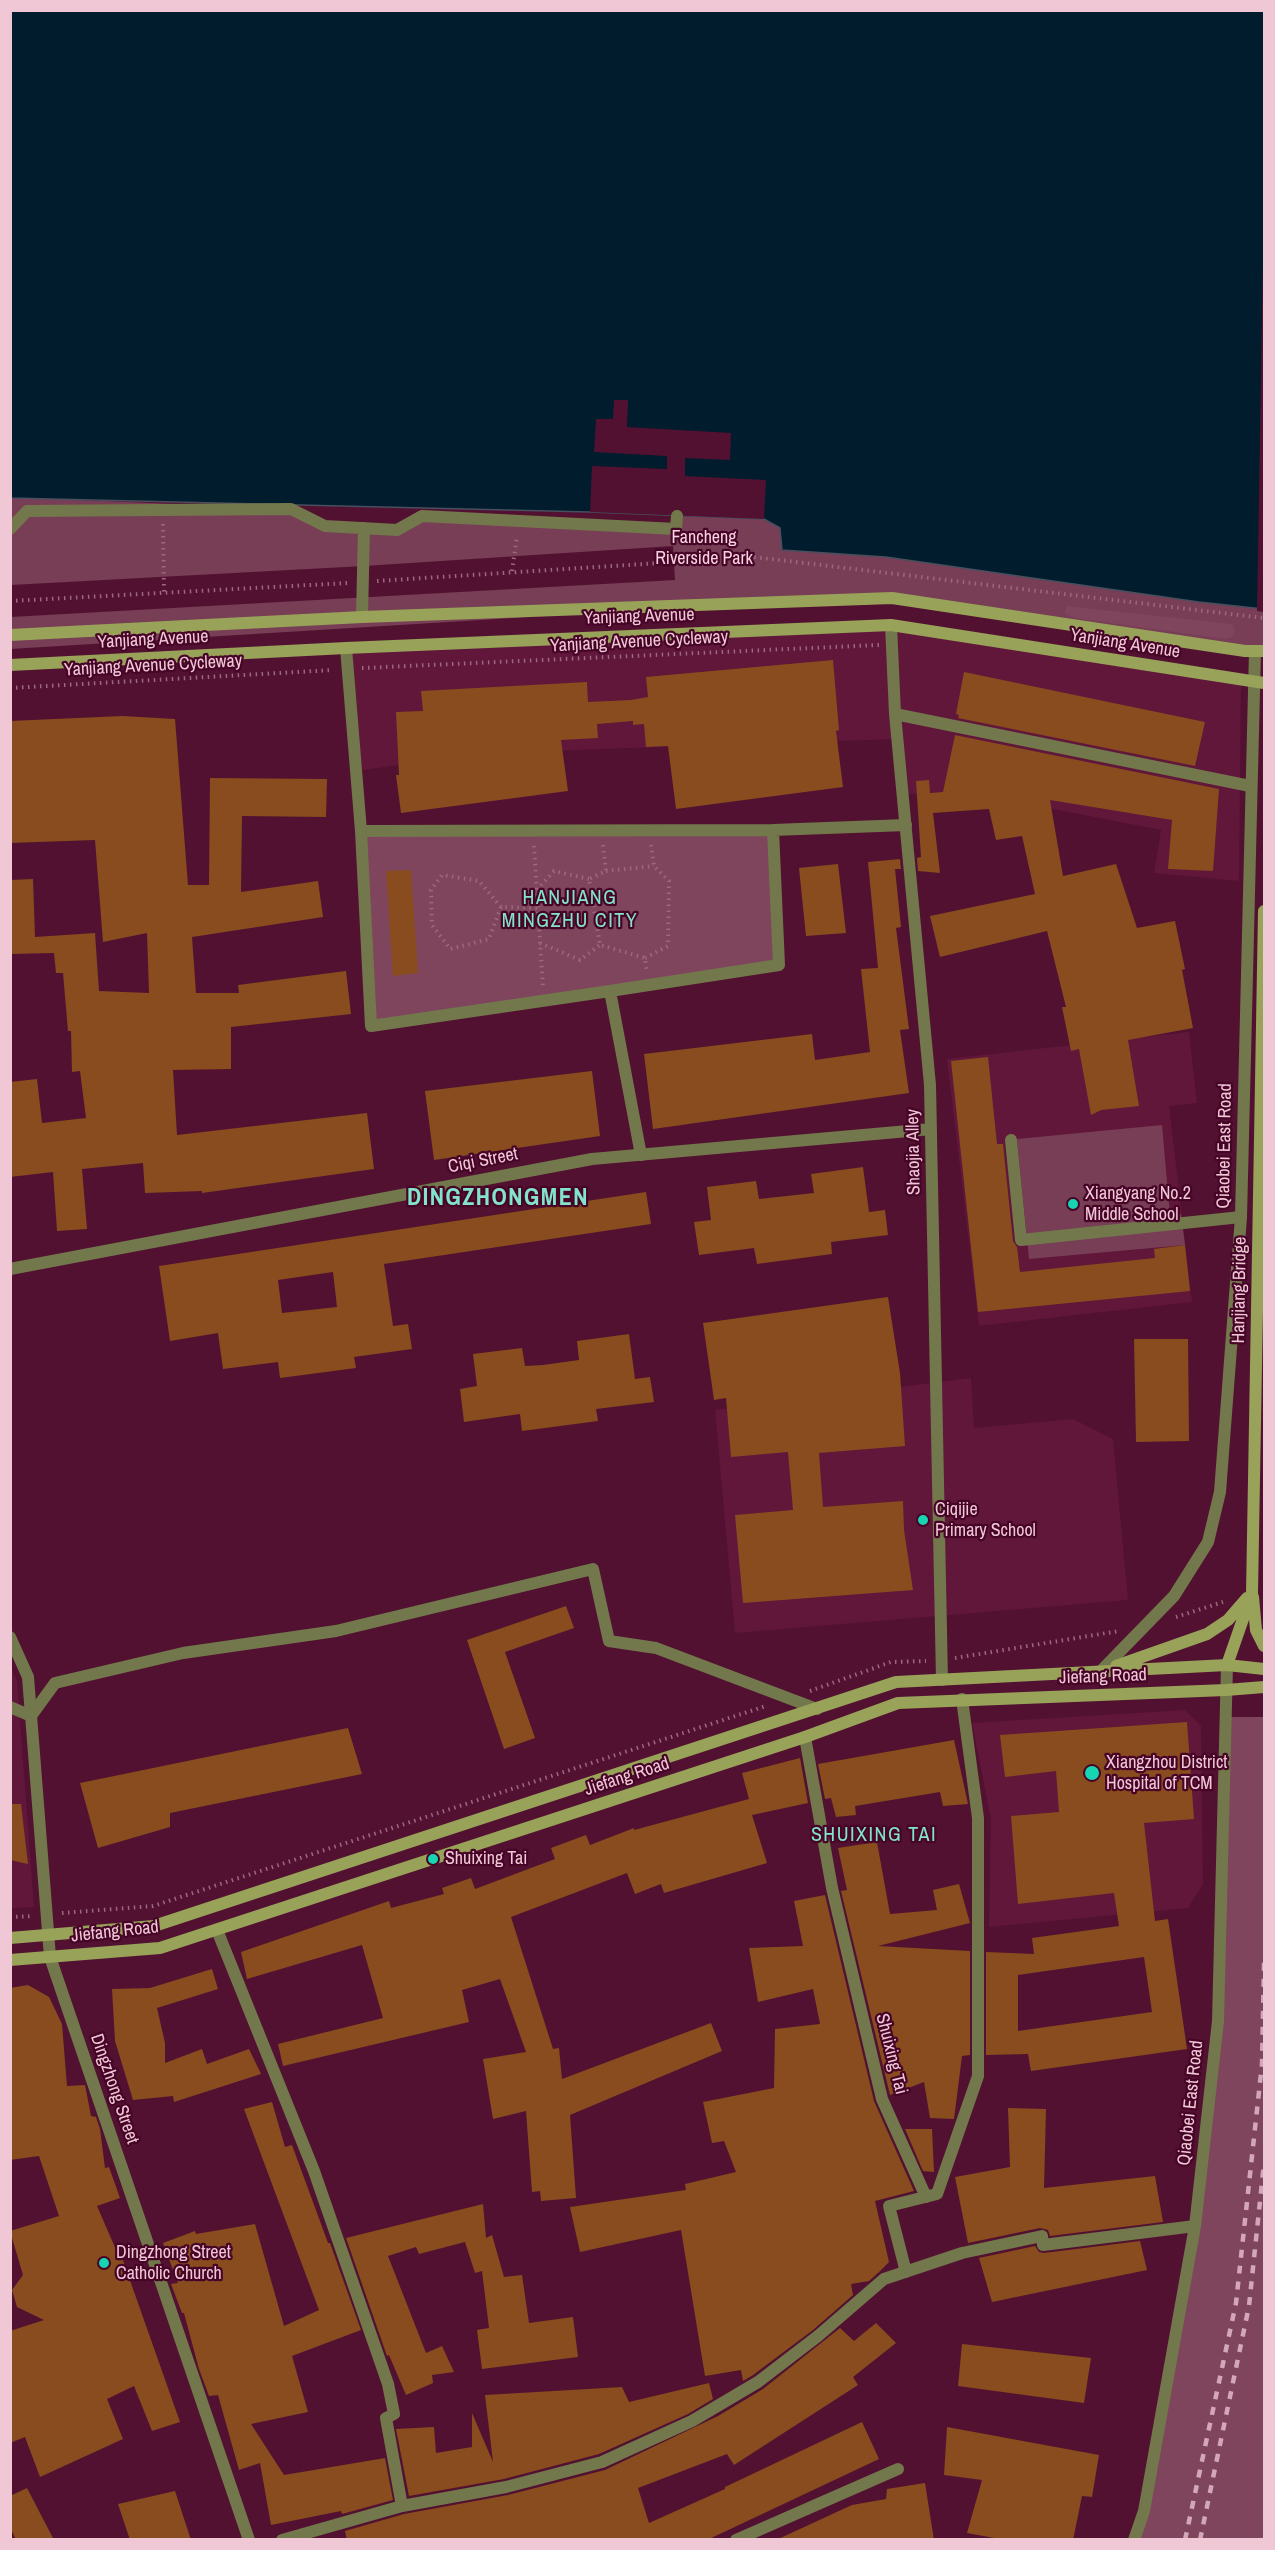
<!DOCTYPE html>
<html>
<head>
<meta charset="utf-8">
<style>
  body { margin:0 }
  #map { position:relative; width:1275px; height:2550px; overflow:hidden; background:#521131; font-family:"Archivo Narrow",sans-serif }
  canvas { display:block }
  .frame { position:absolute; inset:0; border:12px solid #f0c7d5; pointer-events:none }
</style>
</head>
<body>
<div id="map">
<canvas width="1275" height="2550"></canvas>
<div class="frame"></div>
</div>
<script>
const c = document.querySelector('canvas').getContext('2d');
c.lineJoin = 'round';
function fill(path, color) {
  c.fillStyle = color;
  c.fill(path, 'evenodd');
}
function strokePath(path, color, width, dash) {
  c.strokeStyle = color;
  c.lineWidth = width;
  c.lineCap = dash ? 'butt' : 'round';
  c.setLineDash(dash || []);
  c.stroke(path);
}
function label(font, color, halo, rows, align = 'center') {
  c.font = font + ' "Archivo Narrow",sans-serif';
  c.lineWidth = 4.5;
  c.setLineDash([]);
  c.textBaseline = 'middle';
  c.strokeStyle = halo;
  c.fillStyle = color;
  for (const [text, x, y, turn = 0] of rows) {
    c.save();
    c.translate(x, y);
    c.rotate((+turn || 0) * Math.PI / 180);
    c.textAlign = isNaN(turn) ? turn : align;
    if (halo) c.strokeText(text, 0, 0);
    c.fillText(text, 0, 0);
    c.restore();
  }
}
fill(new Path2D(`
  M891 625 1241 681 1239 881 1154 873 1161 830 1022 803 903 793 897 739 484 753 356 771 346 648Z
  M1189 1032 1197 1103 1169 1106 1192 1302 979 1326 947 1059Z
  M971 1378 974 1428 1073 1419 1113 1439 1128 1600 735 1633 715 1410Z
  M10 1666 17 1681 34 1907 11 1908Z
  M1185 1710 1201 1726 1203 1884 1188 1908 989 1927 991 1820 972 1723Z`), '#60173a');
fill(new Path2D(`
  M11 497 291 509 325 526 397 530 422 516 675 529 677 516 764 519 780 528 783 550 886 557 1199 602 1264 609V651L891 598 773 602 11 649V617L675 580 673 546 364 566 11 585Z
  M1162 1125 1170 1215 1181 1214 1185 1245 1029 1259 1017 1139Z`), '#773e55');
fill(new Path2D(`
  M1066 606 1232 624 1235 631 1232 637 1225 639 1075 618 1065 614Z
  M773 830 779 965 371 1026 361 831Z
  M1225 1717H1264V2539L1134 2540 1195 2226 1218 2021Z`), '#7f455c');
const water = new Path2D(`
  M11 11H1264V609L1199 602 886 557 782 550 780 528 764 519 590 512 11 498Z`);
fill(water, '#001c2d');
strokePath(water, '#484f5f', 1.5);
fill(new Path2D(`
  M1264 197V612L1257 611Z
  M614 400H628L627 427 731 433 730 460 685 458V476L766 480 764 519 590 512 592 466 667 469V456L594 452 596 419H613Z`), '#521131');
fill(new Path2D(`
  M833 660 839 730 836 731 843 787 676 809 668 746 646 747 644 724 633 725V721L597 724 598 738 561 740 568 791 401 813 396 775H399L396 712 423 711 421 691 587 682 588 702 631 700 648 697 646 677Z
  M964 672 1205 722 1195 766 958 718 959 715 956 714Z
  M122 716 175 719 188 885H209L210 778 327 779 326 817 242 816 241 892 318 881 323 917 192 937 196 993H239L238 985 346 971 351 1014 231 1027V1069L173 1070 177 1135 367 1113 374 1169 202 1193V1191L145 1193 143 1163 82 1169 87 1229 57 1231 53 1172 10 1177V1082L37 1079 42 1123 86 1118 80 1071 72 1072 71 1031H68L63 973H56L54 953 10 954V880L33 879 35 937 95 933 99 991 149 993 147 933 103 942 95 840 10 843V721Z
  M955 735 1219 789 1213 871 1168 869 1172 820 1050 800 1063 876 1116 864 1137 928 1175 921 1185 969 1182 970 1193 1028 1128 1040 1139 1106 1101 1110 1091 1115 1079 1049 1071 1051 1062 1007H1066L1047 931 940 957 930 916 1035 894 1022 836 996 840 989 809 933 813 940 873 918 871 917 858 921 857 916 781 929 780 930 793 943 792Z
  M900 859 901 869H895L901 927 896 928 909 1029 900 1030 909 1093 653 1129 644 1054 812 1034 815 1060 870 1052 861 969 878 968 868 862Z
  M838 864 846 933 806 936 799 868Z
  M411 870 418 973 393 976 386 871Z
  M988 1057 997 1144H1003L1013 1241 1017 1247 1020 1272 1155 1258 1154 1249 1185 1245 1190 1291 978 1312 951 1061Z
  M592 1071 600 1136 434 1160 425 1091Z
  M863 1167 869 1212 885 1210 888 1235 831 1242 832 1254 757 1264 754 1248 699 1255 694 1222 711 1220 707 1187 756 1181 759 1199 814 1193 811 1174Z
  M646 1192 651 1224 384 1264 393 1326 408 1324 412 1349 354 1357 356 1368 280 1378 278 1362 223 1369 218 1333 170 1341 159 1266ZM333 1272 337 1307 282 1313 278 1280Z
  M888 1297 900 1373 905 1446 819 1453 823 1507 903 1501 904 1530 913 1590 743 1603 735 1515 793 1510 788 1452 731 1457 726 1398 714 1400 703 1323Z
  M629 1334 635 1379 650 1377 654 1402 596 1409 598 1421 522 1431 520 1414 464 1422 460 1389 477 1386 473 1354 522 1348 525 1366 543 1365 579 1360 577 1341Z
  M1134 1339H1188L1189 1441 1136 1442Z
  M566 1606 574 1628 505 1652 535 1738 504 1749 467 1640Z
  M1187 1722 1194 1819 1144 1823 1155 1921 1168 1919 1187 2049 1031 2071 1028 2054 986 2055V1952L1034 1954 1032 1938 1119 1926 1114 1893 1018 1904 1011 1816 1059 1812 1056 1771 1005 1777 1000 1735ZM1144 1957 1152 2012 1018 2031V1975Z
  M348 1728 362 1774 170 1813V1827L98 1848 80 1783Z
  M954 1740 968 1804 943 1806 940 1792 855 1806 856 1815 836 1817 831 1798 825 1799 818 1764Z
  M800 1758 808 1803 752 1815 767 1863 664 1893 661 1884 635 1894 627 1873 511 1917 553 2049 559 2048 562 2079 711 2023 722 2051 570 2115 576 2198 541 2201 540 2191 532 2192 526 2111 493 2119 483 2059 526 2052 500 1979 462 1990 469 2022 283 2066 278 2044 383 2018 362 1945 247 1979 241 1952 389 1901 391 1908 444 1894 442 1888 471 1878 475 1889 555 1859 551 1848 586 1835 590 1845 634 1828V1830L749 1799 742 1773Z
  M10 1804H21L28 1864 10 1860Z
  M877 1842 890 1914 937 1910 933 1890 959 1884 970 1923 878 1946 970 1951V2055L962 2056 954 2119 930 2118 924 2082 890 2095 841 1891 847 1890 838 1848Z
  M825 1895 874 2101 914 2191 875 2201 889 2262 879 2272 869 2281 851 2284 853 2295 813 2330 753 2375 743 2381 741 2370 705 2376 681 2230 580 2252 570 2207 686 2190 685 2184 736 2172 724 2141 712 2143 703 2102 774 2088 775 2029 820 2024 813 1989 758 2002 749 1948 803 1946 794 1901Z
  M212 1969 218 1989 157 2008 165 2043V2063L202 2049 207 2064 249 2049 261 2074 174 2102 173 2096 133 2100 115 2041 112 1989 150 1988Z
  M28 1985 49 1997 62 2024 67 2086 85 2085 91 2116 96 2117 100 2129 105 2168 109 2167 120 2198 97 2206 117 2252H120L180 2422 152 2431 134 2386 107 2399 123 2439 40 2477 25 2437 10 2443V2331L44 2320 17 2307 12 2290 23 2275 10 2231 59 2216 39 2156 10 2160V1988Z
  M272 2102 285 2147 292 2145 328 2243H330L361 2330 292 2356 308 2412 251 2424 284 2475 385 2458 393 2500 342 2514 341 2511 271 2525 260 2463 239 2470 218 2395 209 2396 199 2369 184 2313H182L171 2284 178 2283 163 2243 195 2231 196 2234 255 2224 284 2326 319 2310 244 2109Z
  M1008 2108 1046 2109 1044 2188 1155 2176 1163 2222 1050 2236 1048 2230 1040 2228 968 2243 955 2177 1010 2167Z
  M905 2129H932L934 2172 923 2171Z
  M483 2204 486 2238 492 2235 504 2277 522 2275 529 2323 573 2317 578 2357 482 2369 477 2330 489 2328 482 2271 475 2273 465 2242 419 2254 416 2247 388 2256 426 2353 442 2346 454 2372 432 2375 433 2383 406 2395 389 2355 387 2356 346 2238Z
  M1140 2241 1147 2270 992 2302 979 2258 1035 2246 1039 2252 1044 2253Z
  M876 2323 896 2343 853 2377 858 2385 734 2465 727 2454 638 2488 649 2523 725 2489V2487L862 2422 879 2459 707 2540H347L345 2531 404 2514 508 2495 605 2470 718 2416 763 2389 840 2328 854 2341Z
  M962 2344 1091 2358 1084 2403 958 2386Z
  M709 2383 713 2399 688 2414 599 2454 504 2479 409 2496 396 2429 434 2427 436 2453 472 2447V2413L493 2462 485 2395 622 2387 629 2402Z
  M947 2427 1099 2455 1092 2497 1082 2496 1073 2540H1005L967 2533 982 2480 944 2475Z
  M925 2483 934 2540H776L852 2505 886 2499 887 2489Z
  M27 2488 54 2540H16L10 2527V2496Z
  M175 2491 191 2540H130L118 2504Z`), '#884c1e');
strokePath(new Path2D(`
  M163 524 164 592
  M512 571 517 536
  M377 581 754 557 1264 618
  M10 601 348 583
  M362 668 879 645
  M10 688 333 670
  M603 845 606 871 589 879 600 945 645 958 647 972
  M534 846 543 988
  M606 871 654 866
  M537 890 554 871 589 879
  M501 907 479 881 442 875 431 890 432 925 450 949 489 939 501 907 538 908
  M540 943 580 960 600 945
  M645 958 668 946 669 881 654 866 651 845
  M1176 1617 1223 1602
  M955 1658 1119 1631
  M810 1691 891 1662 926 1661
  M62 1913 153 1906 766 1706
  M10 1917 33 1916`), '#9d687f', 4, [1.5, 4.5]);
strokePath(new Path2D(`
  M346 648 361 831 371 1026 610 991 641 1155
  M361 831 773 830 906 825
  M610 991 779 965 773 830
  M1011 1140 1021 1240 1241 1217
  M31 1716 55 1683 183 1653 336 1631 593 1569 609 1641 656 1648 817 1709`), '#72784b', 12);
strokePath(new Path2D(`
  M10 529 27 511 291 509 325 526 397 530 422 516 676 529 677 516
  M362 617 364 528`), '#72784b', 12);
strokePath(new Path2D(`
  M891 625 895 714 930 1085 942 1680
  M895 714 1250 786
  M10 1269 592 1159 931 1129
  M10 1637 28 1677 50 1957 249 2540
  M10 1707 31 1716
  M805 1737 832 1888 882 2099 926 2197
  M217 1930 314 2171 388 2384 394 2414 386 2418 402 2506
  M906 2272 889 2206 937 2194 978 2076V1818L962 1699
  M282 2540 402 2506 506 2487 602 2462 692 2421 758 2382 818 2336 884 2279 962 2253 1042 2236 1043 2245 1195 2226
  M736 2540 898 2469`), '#72784b', 12);
strokePath(new Path2D(`
  M1100 1672 1174 1596 1208 1542 1220 1492 1241 1217 1255 651
  M1134 2540 1144 2511 1195 2226 1218 2021 1227 1665`), '#72784b', 12);
strokePath(new Path2D(`
  M10 635 362 617 892 598 1245 651H1264
  M10 665 346 648 891 625 1264 683
  M1253 1597 1256 1630 1264 1646
  M1227 1665 1252 1593 1264 911
  M1116 1666 1207 1634 1228 1620 1247 1598
  M10 1938 154 1926 896 1682 1227 1665 1264 1669
  M10 1960 160 1948 805 1737 898 1703 1226 1690 1264 1687`), '#98a258', 12);
strokePath(new Path2D(`
  M1185 2540 1236 2303 1262 2064 1264 1962
  M1200 2540 1249 2306 1264 2163`), '#d4a7b8', 4.5, [8, 8]);
for (const [x, y, r, color] of [
  [1073,1204,6,"#17d5b2"],
  [923,1520,6,"#17d5b2"],
  [1092,1773,8,"#17d5b2"],
  [433,1859,6,"#17d5b2"],
  [104,2263,6,"#17d5b2"]
]) {
  const dot = new Path2D();
  dot.arc(x, y, r, 0, 2 * Math.PI);
  c.fillStyle = color;
  c.fill(dot);
  strokePath(dot, '#460427', 2);
}
label('18px', '#f9d3e1', '#460427', [
  ["Fancheng",704,538],
  ["Riverside Park",704,559]
]);
label('18px', '#f0c7d5', '#460427', [
  ["Yanjiang Avenue",639,617,-2],
  ["Yanjiang Avenue",153,640,-3],
  ["Yanjiang Avenue Cycleway",639,642,-3],
  ["Yanjiang Avenue",1125,644,9],
  ["Yanjiang Avenue Cycleway",153,666,-3],
  ["Qiaobei East Road",1225,1146,-89],
  ["Shaojia Alley",914,1152,-91],
  ["Ciqi Street",483,1161,-11],
  ["Hanjiang Bridge",1240,1290,-89],
  ["Jiefang Road",1103,1677,-2],
  ["Jiefang Road",627,1777,-18],
  ["Jiefang Road",115,1932,-6],
  ["Shuixing Tai",891,2054,76],
  ["Dingzhong Street",114,2089,71],
  ["Qiaobei East Road",1191,2103,-84]
]);
label('18px', '#f0c7d5', '#460427', [
  ["Xiangyang No.2",1085,1194],
  ["Middle School",1085,1215],
  ["Ciqijie",935,1510],
  ["Primary School",935,1531],
  ["Xiangzhou District",1106,1763],
  ["Hospital of TCM",1106,1784],
  ["Shuixing Tai",445,1859],
  ["Dingzhong Street",116,2253],
  ["Catholic Church",116,2274]
], 'left');
c.letterSpacing = '1.5px';
label('20px', '#82e4cb', '#460427', [
  ["HANJIANG",570,899],
  ["MINGZHU CITY",570,922],
  ["SHUIXING TAI",874,1836]
]);
c.letterSpacing = '0px';
c.letterSpacing = '1.5px';
label('bold 24px', '#82e4cb', '#460427', [
  ["DINGZHONGMEN",498,1199]
]);
c.letterSpacing = '0px';
</script>
</body>
</html>
